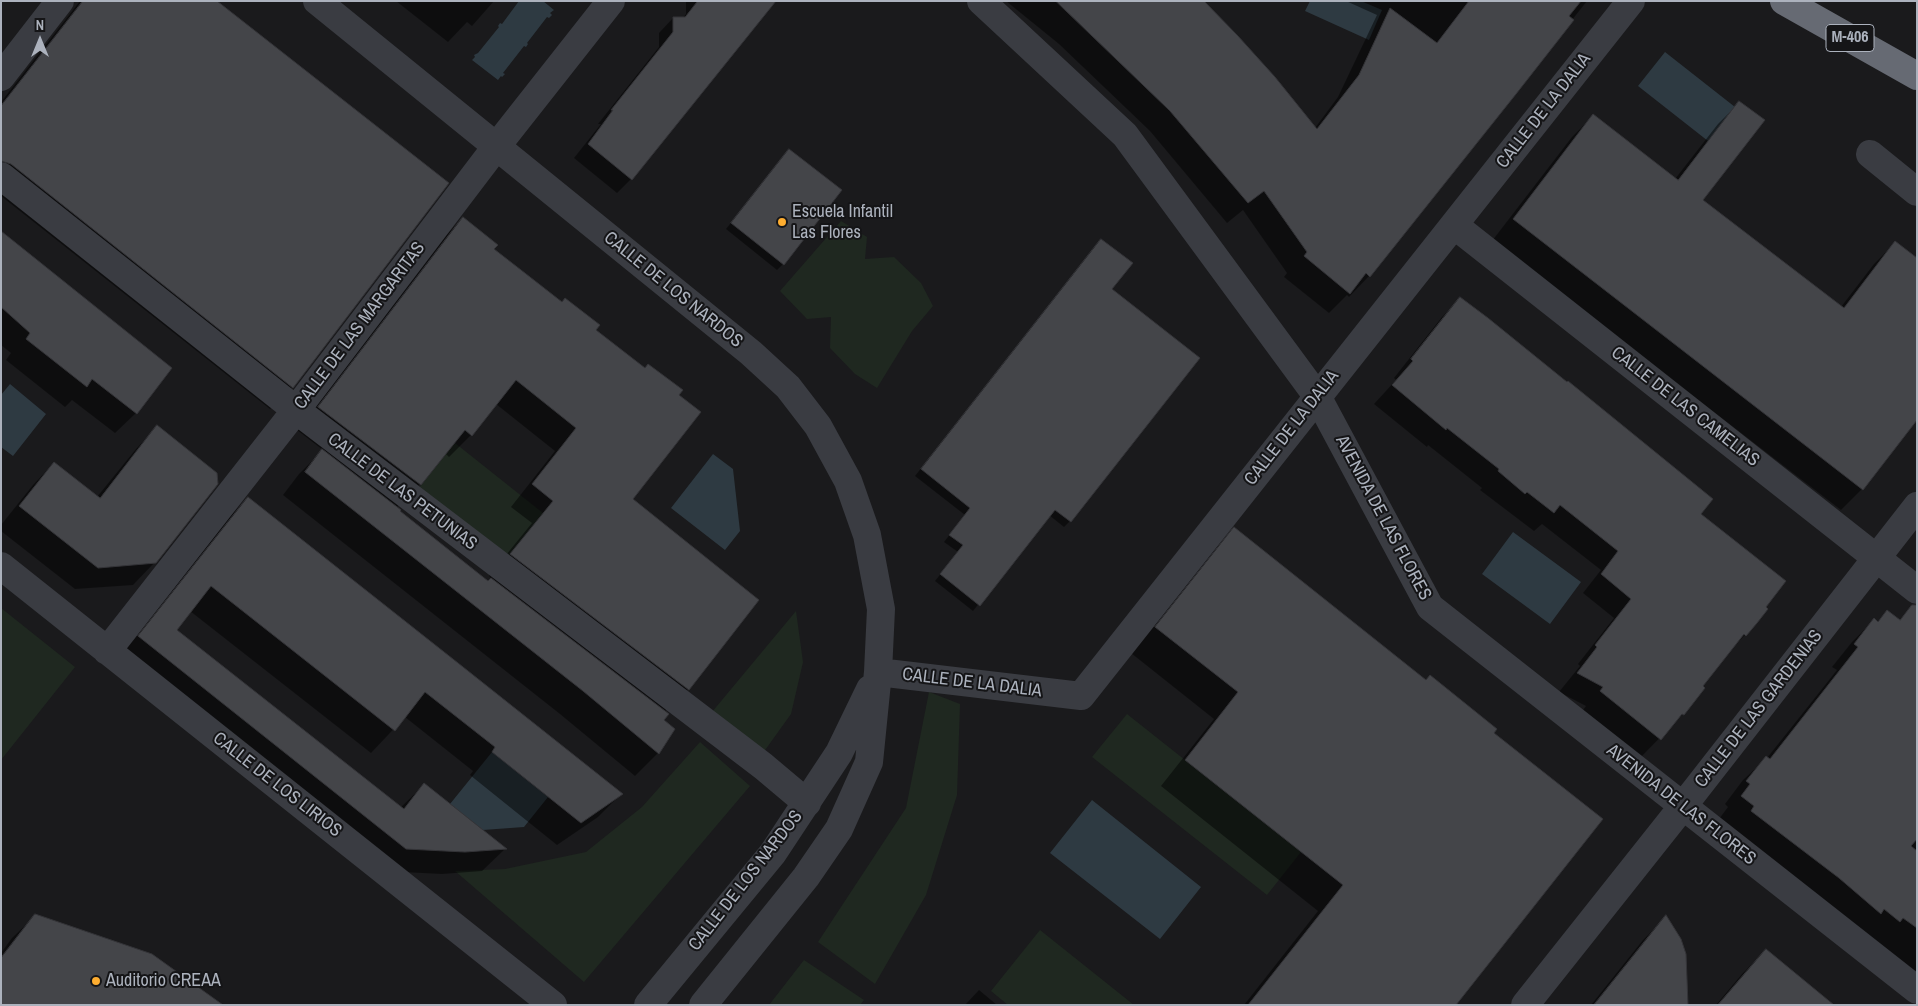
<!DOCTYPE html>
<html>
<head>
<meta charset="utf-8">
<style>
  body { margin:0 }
  #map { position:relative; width:1918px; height:1006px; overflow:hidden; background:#1a1a1c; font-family:"Archivo Narrow",sans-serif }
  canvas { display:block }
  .frame { position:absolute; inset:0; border:2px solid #acb2bd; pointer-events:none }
  .north { position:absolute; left:15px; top:15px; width:50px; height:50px; -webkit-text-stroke:4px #151517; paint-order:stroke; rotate:0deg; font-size:14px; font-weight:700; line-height:20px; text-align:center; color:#acb2bd }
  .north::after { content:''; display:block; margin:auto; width:18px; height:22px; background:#acb2bd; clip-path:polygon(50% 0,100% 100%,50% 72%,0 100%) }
</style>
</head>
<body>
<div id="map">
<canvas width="1918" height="1006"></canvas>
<div class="frame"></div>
<div class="north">N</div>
</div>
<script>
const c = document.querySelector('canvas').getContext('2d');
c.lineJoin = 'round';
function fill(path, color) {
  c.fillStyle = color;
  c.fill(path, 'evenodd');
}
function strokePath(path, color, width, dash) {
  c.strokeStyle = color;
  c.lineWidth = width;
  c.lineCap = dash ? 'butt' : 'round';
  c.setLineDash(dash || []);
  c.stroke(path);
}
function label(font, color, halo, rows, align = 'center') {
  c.font = font + ' "Archivo Narrow",sans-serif';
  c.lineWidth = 4;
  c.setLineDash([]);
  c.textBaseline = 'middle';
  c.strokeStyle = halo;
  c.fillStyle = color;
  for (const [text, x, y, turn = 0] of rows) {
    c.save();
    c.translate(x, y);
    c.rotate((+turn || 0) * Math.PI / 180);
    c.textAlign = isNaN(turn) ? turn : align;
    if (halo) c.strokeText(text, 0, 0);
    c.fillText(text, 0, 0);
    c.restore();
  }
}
fill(new Path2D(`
  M841 221 867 237 865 259 894 257 921 283 933 306 912 331 877 388 855 374 830 348 831 317 807 319 780 291Z
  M455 443 543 513 507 559 418 489Z
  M1 608 75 667 1 760Z
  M796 611 803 662 791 714 763 753 712 712Z
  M929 692 960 704 957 795 926 895 875 984 818 942 906 808Z
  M1127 714 1301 852 1267 895 1092 757Z
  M700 742 750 786 584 982 455 871 505 869 586 852 642 807Z
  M1040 930 1134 1005H1008L991 991Z
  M804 960 864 1000 860 1005H769Z`), '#1f2820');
fill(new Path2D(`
  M519 1H543L554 10 550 13 552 15 549 18 547 17 527 43 528 44 526 47 524 46 503 73 505 74 502 77 501 76 498 80 472 60 475 57 474 55 478 53 499 27 498 26 500 23 502 24Z
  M1310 1H1361L1382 10 1369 40 1305 11Z
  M1665 52 1735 107 1708 141 1638 86Z
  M10 384 46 414 13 456 1 447V395Z
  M713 454 733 469 740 531 725 550 671 508Z
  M1513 532 1581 582 1550 624 1482 574Z
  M492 752 548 797 524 827 483 830 450 804Z
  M1092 800 1201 887 1160 939 1050 853Z`), '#2e3a42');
fill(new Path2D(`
  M80 1H216L292 387 270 409 1 196V102Z
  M396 1H494L472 26 467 22 448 42Z
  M686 1H773L631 179 617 193 574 158 601 124H598L659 47V33L673 18H683L686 14Z
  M1006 1H1202L1315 128 1338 97 1377 15 1346 1H1587L1369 276 1349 297 1347 295 1329 313 1284 277 1287 273 1243 210 1227 223 1150 131 1059 44Z
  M1739 103 1702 200 1841 307 1874 264 1895 243 1917 418 1862 489 1841 510 1492 241 1572 137 1593 116 1675 179 1718 124Z
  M783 157V264L777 270 726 229Z
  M463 218 493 249 595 330 631 499 688 689 664 712 662 721 673 729 658 753 635 776 560 714 283 495 299 474 323 450 297 430 441 240ZM496 404 555 451 511 507 532 523 489 576 492 579 488 583 398 511 396 508 420 484 445 453 449 457 471 435Z
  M1 232 136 413 115 433 72 400 65 407 6 360 11 353 1 345Z
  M1095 246 1110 289 1070 521 1064 527 1049 515 973 611 935 581 958 552 944 542 965 515 915 476Z
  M1460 299 1699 514 1745 635 1728 652 1701 687 1704 688 1683 714 1641 757 1583 710 1586 706 1559 692 1580 666 1578 664 1614 618 1583 593 1601 570 1542 524 1534 531 1480 490 1482 488 1428 445 1427 447 1374 404 1396 380 1394 378 1442 317Z
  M157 427 155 562 133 585 75 589 1 531V525L33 485 54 463 97 497 136 449Z
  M248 498 621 794 598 817 557 845 470 775 473 771 405 717 371 753 190 611 175 630 400 808 424 785 505 849 482 871 442 874 383 871 116 660 225 521Z
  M1235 529 1455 1005H1244L1318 911 1161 786 1214 719 1131 653 1209 554Z
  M1887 612 1900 622 1917 628V974L1719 819 1728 807 1725 804 1743 780 1767 758 1814 699 1837 670 1832 667 1852 642 1874 620 1877 622Z
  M36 915 1 1005V953L12 938Z
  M1666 917 1686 1005H1591L1643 940Z
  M1766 950 1832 1005H1716L1742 974Z
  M979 990 997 1005H965Z`), '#0007');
const building = new Path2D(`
  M83 1H217L449 183 293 388 11 164 1 161V106Z
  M698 1H776L632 180 588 144 613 110H611L673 32V17H685Z
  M1056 1H1204L1238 36 1275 77 1317 129 1359 75 1390 8 1437 43 1469 1H1581L1569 16 1574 20 1516 94 1370 277 1366 273 1350 294 1304 256 1307 252 1264 191 1248 203 1170 111Z
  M1739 101 1765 120 1703 200 1844 308 1895 241 1917 258V420L1863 490 1513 219 1593 114 1678 180Z
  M789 149 842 190 784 265 731 223Z
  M463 217 498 245 494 249 521 270 562 302 565 298 600 325 596 330 645 368 648 364 683 390 679 395 701 412 633 499 759 600 689 690 510 554 553 501 532 484 576 428 516 380 472 436 465 430 421 485 318 407Z
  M1 231 172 368 137 414 92 379 87 387 26 339 30 333 1 307Z
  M1101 239 1133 263 1112 289 1200 358 1071 522 1055 510 980 606 940 574 963 545 949 535 970 508 921 469Z
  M1460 297 1488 318 1567 382 1568 381 1713 499 1701 514 1786 581 1766 607 1768 609 1757 623 1746 636 1744 634 1703 686 1705 688 1684 715 1682 714 1661 740 1600 691 1603 687 1577 673 1597 647 1595 645 1631 599 1601 574 1618 551 1560 505 1554 513 1527 492 1525 494 1498 471 1499 469 1447 428 1446 430 1392 385 1413 361 1411 359Z
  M157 425 217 473 218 484 156 563 98 568 19 506 54 462 100 498Z
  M322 449 401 510 400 511 488 581 491 578 669 714 664 720 675 729 659 754 583 691 305 472Z
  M248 497 458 663 623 794 581 823 492 752 495 747 425 692 395 731 211 586 177 630 404 809 424 783 507 849 465 852 406 849 138 636Z
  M1234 527 1426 680 1430 675 1497 729 1494 733 1603 819 1456 1005H1248L1343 885 1185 760 1238 692 1155 627Z
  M1912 605H1917V839L1911 846 1917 851V928L1903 918 1900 922 1884 909 1881 914 1839 878 1751 811 1754 806 1741 796 1750 784 1746 781 1766 756 1770 759 1858 647 1854 644 1874 618 1878 622 1887 610 1900 620Z
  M35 914 152 954 223 1005H1V958Z
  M1666 915 1681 939 1686 954 1688 1005H1594Z
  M1766 949 1834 1005H1718Z`);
fill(building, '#444549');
strokePath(building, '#343438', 1);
strokePath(new Path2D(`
  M317 1 751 353 788 387 818 426 848 481 867 535 881 609 878 672 869 762 839 829 806 877 703 1005
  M981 1 1125 135 1317 396 1430 607 1917 990
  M1 77 60 1
  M1870 154 1917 192
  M1 176 296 410 763 766 807 803
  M1454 225 1917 590
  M1 566 553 1005
  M107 651 296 410 496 147 611 1
  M878 672 1081 696 1631 1
  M648 1005 773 853 839 753 870 689
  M1525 1005 1683 806 1917 506`), '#3a3c42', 28);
strokePath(new Path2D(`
  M1784 1 1917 76`), '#666a73', 28);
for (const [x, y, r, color] of [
  [782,222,5,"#fead30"],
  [96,981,5,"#fead30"]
]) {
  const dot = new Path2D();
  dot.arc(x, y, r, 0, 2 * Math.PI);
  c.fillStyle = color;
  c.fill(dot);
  strokePath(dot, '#151517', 2);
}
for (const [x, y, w] of [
  [1850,38,48]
]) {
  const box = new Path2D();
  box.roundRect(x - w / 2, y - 13.5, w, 27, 4);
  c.fillStyle = '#151517';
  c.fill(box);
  strokePath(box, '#acb2bd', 1);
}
label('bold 16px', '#acb2bd', null, [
  ["M-406",1850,38]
]);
label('18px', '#acb2bd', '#151517', [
  ["CALLE DE LA DALIA",1544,111,-52],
  ["CALLE DE LOS NARDOS",673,290,39],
  ["CALLE DE LAS MARGARITAS",360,326,-53],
  ["CALLE DE LAS CAMELIAS",1685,407,38],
  ["CALLE DE LA DALIA",1292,428,-52],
  ["CALLE DE LAS PETUNIAS",402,492,37],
  ["AVENIDA DE LAS FLORES",1383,518,62],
  ["CALLE DE LA DALIA",972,683,7],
  ["CALLE DE LAS GARDENIAS",1759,709,-52],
  ["CALLE DE LOS LIRIOS",277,785,38],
  ["AVENIDA DE LAS FLORES",1681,805,38],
  ["CALLE DE LOS NARDOS",746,881,-52]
]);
label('18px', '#acb2bd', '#151517', [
  ["Escuela Infantil",792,212],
  ["Las Flores",792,233],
  ["Auditorio CREAA",106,981]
], 'left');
</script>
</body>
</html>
